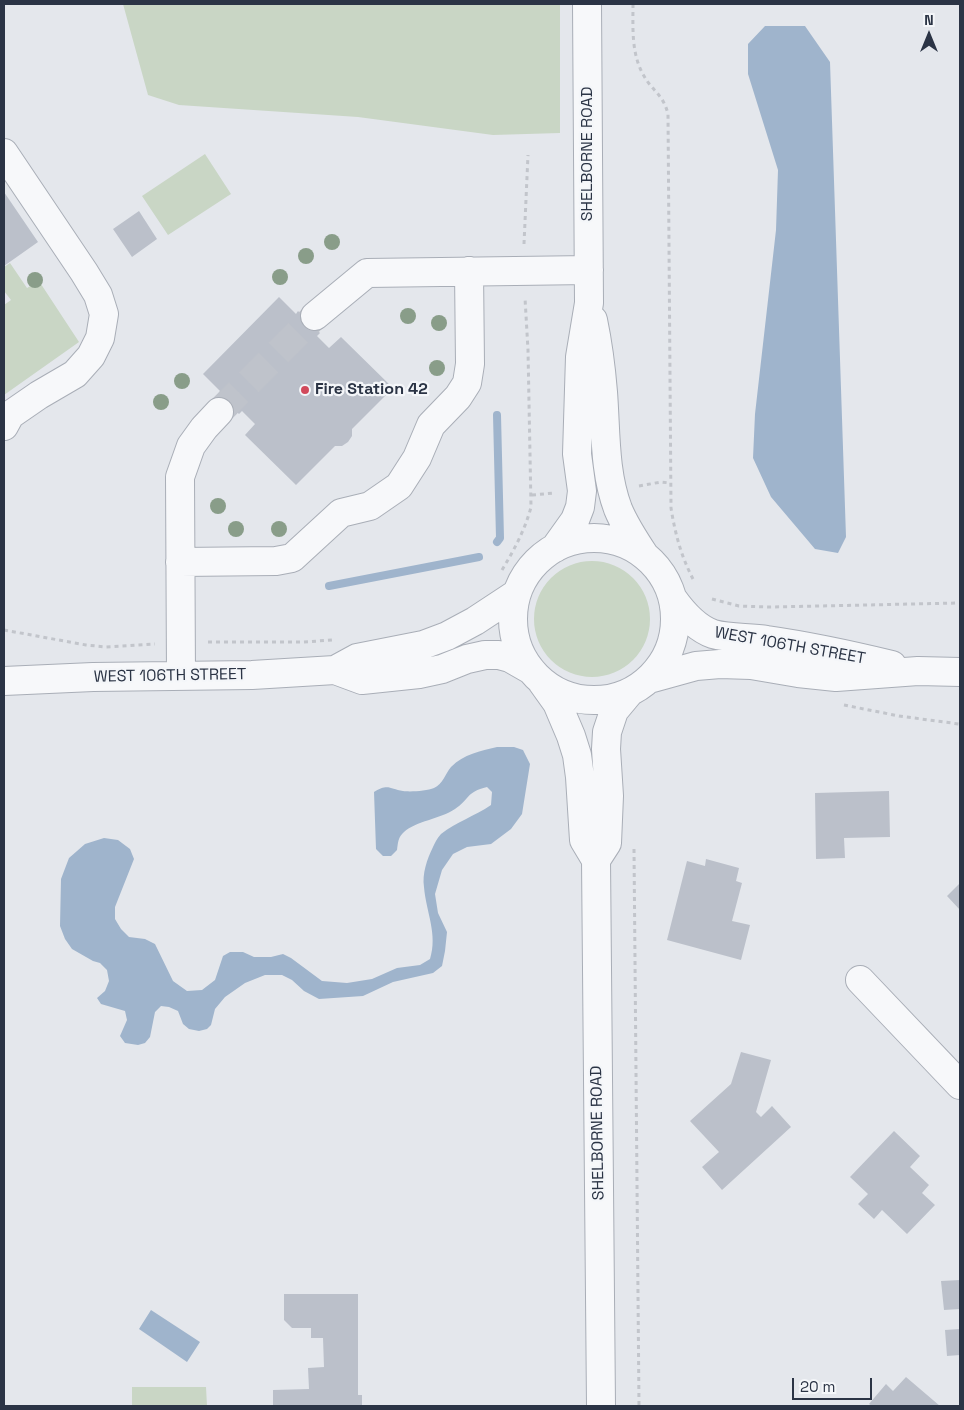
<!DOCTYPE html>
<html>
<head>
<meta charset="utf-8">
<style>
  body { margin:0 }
  #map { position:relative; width:964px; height:1410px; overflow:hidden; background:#e4e7ec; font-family:"Space Grotesk",sans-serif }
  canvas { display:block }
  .frame { position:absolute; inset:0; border:5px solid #2b3445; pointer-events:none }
  .north { position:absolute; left:904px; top:10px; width:50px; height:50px; -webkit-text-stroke:4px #f4f6f9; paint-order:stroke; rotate:0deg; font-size:14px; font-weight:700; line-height:20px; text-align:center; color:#2b3445 }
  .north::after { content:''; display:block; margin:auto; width:18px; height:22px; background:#2b3445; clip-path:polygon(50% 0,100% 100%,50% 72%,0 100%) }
  .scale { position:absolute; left:792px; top:1378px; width:80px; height:22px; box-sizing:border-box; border:2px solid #2b3445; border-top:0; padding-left:6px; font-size:15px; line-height:18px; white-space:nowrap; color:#2b3445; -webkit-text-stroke:4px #f4f6f9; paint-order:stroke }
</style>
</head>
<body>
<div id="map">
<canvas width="964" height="1410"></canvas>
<div class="frame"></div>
<div class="north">N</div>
<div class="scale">20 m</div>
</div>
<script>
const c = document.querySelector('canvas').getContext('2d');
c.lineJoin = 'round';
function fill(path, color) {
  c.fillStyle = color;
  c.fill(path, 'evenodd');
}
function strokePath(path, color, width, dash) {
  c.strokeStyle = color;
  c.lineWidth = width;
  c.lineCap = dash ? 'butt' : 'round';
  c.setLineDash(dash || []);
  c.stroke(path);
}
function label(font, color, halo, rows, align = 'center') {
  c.font = font + ' "Space Grotesk",sans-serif';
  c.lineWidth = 4.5;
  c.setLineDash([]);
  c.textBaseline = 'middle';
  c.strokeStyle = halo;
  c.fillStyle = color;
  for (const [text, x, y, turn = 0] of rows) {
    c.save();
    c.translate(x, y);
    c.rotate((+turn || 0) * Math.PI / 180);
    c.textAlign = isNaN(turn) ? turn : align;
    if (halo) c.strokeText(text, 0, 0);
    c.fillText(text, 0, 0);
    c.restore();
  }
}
fill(new Path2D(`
  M123 4H560V133L493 135 358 117 179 105 148 95Z
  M205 154 231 194 168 235 142 196Z
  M10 263 27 288 39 281 79 342 4 395V305L11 300 4 291V267Z
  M534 619a58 58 0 1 1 116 0a58 58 0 1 1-116 0Z
  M132 1387H206L207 1406H132Z`), '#c9d6c5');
fill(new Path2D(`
  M765 26H805L830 62 846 537 838 553 815 549 771 497 753 458 755 414 776 230 778 170 748 74V44Z
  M497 747H514L523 750 530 764 522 814 511 829 491 844 467 847 453 854 442 870 435 894 438 913 447 932 445 951 442 966 433 973 393 982 363 996 319 999 304 991 292 980 282 975H265L245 983 225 997 215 1009 211 1025 207 1029 199 1031 189 1029 183 1024 178 1011 169 1007 161 1006 155 1012 150 1037 145 1043 138 1045 125 1043 120 1036 127 1020 125 1011 101 1004 97 998 105 991 109 981 107 970 100 963 93 961 72 949 65 939 60 926 61 879 69 858 85 844 104 838 118 840 130 849 134 859 115 907V919L121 929 129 937 145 939 155 944 173 981 187 991 202 990 215 980 223 956 230 952H243L254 957H271L283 954 291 958 322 981 347 983 372 979 397 968 420 965 430 959C438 934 426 912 424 887 422 874 427 859 433 847 435 843 437 838 441 834 456 822 475 816 491 805L492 792 487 787C466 792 469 800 455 809 440 819 416 821 404 832 398 837 398 843 397 850L391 856H383L376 849 374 792C388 783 390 789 403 791 410 792 427 791 434 788 443 784 445 774 451 767 464 754 480 751 497 747Z
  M151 1310 200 1342 187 1362 139 1329Z`), '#9fb4cc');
strokePath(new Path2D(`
  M497 415 500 538 497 542
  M329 586 479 557`), '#9fb4cc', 8);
fill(new Path2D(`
  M4 192 38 242 4 266Z
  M139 211 157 239 132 257 113 229Z
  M279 297 296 314 298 311 320 333 317 336 329 348 341 337 393 388 352 429V436L348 442 342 446H335L296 485 245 435 255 424 242 411 239 414 218 394 220 391 203 374Z
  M889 791 890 837 844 838 845 858 816 859 815 793Z
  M706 859 739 868 736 881 742 883 732 921 750 925 741 960 667 940 687 861 705 866Z
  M960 883V910L947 896Z
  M741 1052 771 1060 756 1112 761 1117 772 1106 791 1127 722 1190 702 1167 719 1152 690 1121 731 1084Z
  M894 1131 920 1156 910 1167 929 1185 922 1193 935 1205 907 1234 882 1210 874 1219 858 1204 868 1194 850 1177Z
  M960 1280V1309L944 1310 941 1281Z
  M284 1294H358V1395H362V1406H273V1390L309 1389 308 1368 324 1367 323 1338H311V1328H292L284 1320Z
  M960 1329V1355L947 1356 945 1330Z
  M906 1377 940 1406H872L869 1404 886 1384 893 1391Z`), '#bbc0ca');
strokePath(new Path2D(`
  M219 412 315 316`), '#bfc3cb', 28, [28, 14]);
const minor = new Path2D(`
  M4 153 84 272 98 295 104 314 100 338 91 356 75 374 39 395 10 415 4 426
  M315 316 367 273 589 270
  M593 320C598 344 601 367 603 392 606 431 604 472 618 509 625 526 635 541 645 556
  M513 619a81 81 0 1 1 162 0a81 81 0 1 1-162 0Z
  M555 548 575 520 580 507 582 491 577 454 580 357 589 303 587 4
  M180 562 276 561 292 558 341 513 370 506 399 486 417 458 431 425 458 397 467 383 470 364 469 271
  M673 599C683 613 696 628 713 634 730 639 750 637 767 640 809 646 851 655 892 665
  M335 670 357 658 423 645 447 636 475 621 516 594
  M181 676 180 477 191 446 204 428 219 412
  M649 679 696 666 720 664 751 665 798 673 836 677 918 671 960 672
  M4 681 93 677 252 675 335 670 362 680 419 674 442 669 467 659 485 655H499L510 658 531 670
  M542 682 557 703 571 736 577 755 580 777 584 840 596 860 601 1406
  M596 860 607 843 609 796 606 749 607 732 614 711 629 693
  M860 980 960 1085`);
strokePath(minor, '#a9aeb7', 30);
strokePath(new Path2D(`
  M633 4C633 28 631 54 644 76 653 92 663 94 668 114L671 508C675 533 681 556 693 579
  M524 244 528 155
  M639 486 661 482 670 483
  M532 495 554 493
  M502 570C514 550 525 530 531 507L528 350 525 298
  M712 599 739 606 771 607 960 603
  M4 630 86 645 106 647 155 644
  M208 642H304L332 640
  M844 705 899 716 959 724
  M634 849 639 1406`), '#c2c5cb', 3, [4, 4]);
strokePath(minor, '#f7f8fa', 28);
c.fillStyle = '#899d89';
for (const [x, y] of [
  [332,242],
  [306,256],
  [280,277],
  [35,280],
  [408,316],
  [439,323],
  [437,368],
  [182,381],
  [161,402],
  [218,506],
  [236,529],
  [279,529]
]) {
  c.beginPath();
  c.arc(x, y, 8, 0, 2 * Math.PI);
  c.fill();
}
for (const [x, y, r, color] of [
  [305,390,5,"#d1495b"]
]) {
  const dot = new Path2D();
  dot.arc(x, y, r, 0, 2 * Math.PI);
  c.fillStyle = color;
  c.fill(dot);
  strokePath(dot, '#f4f6f9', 2);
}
label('16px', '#2b3445', '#f4f6f9', [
  ["SHELBORNE ROAD",588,154,-90],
  ["WEST 106TH STREET",790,646,10],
  ["WEST 106TH STREET",170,676,-1],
  ["SHELBORNE ROAD",598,1133,-91]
]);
label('bold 16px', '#2b3445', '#f4f6f9', [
  ["Fire Station 42",315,390]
], 'left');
</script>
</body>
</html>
